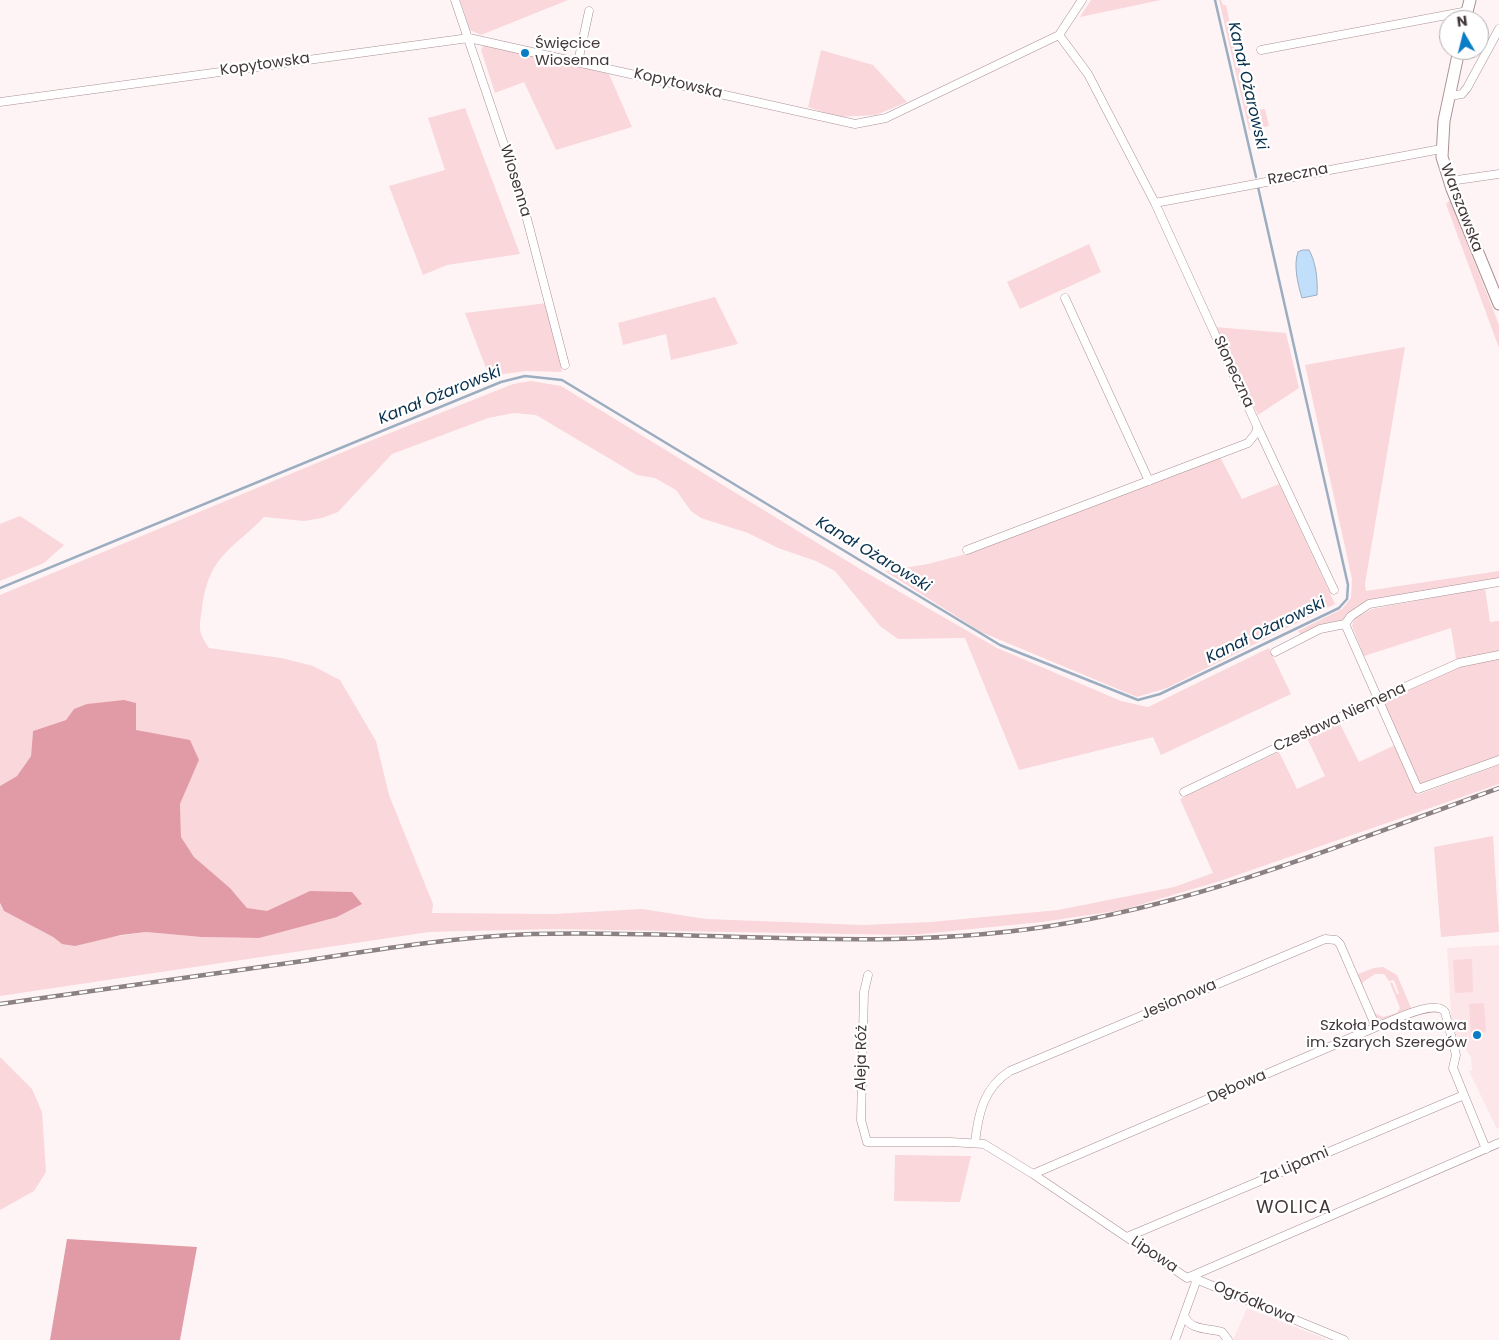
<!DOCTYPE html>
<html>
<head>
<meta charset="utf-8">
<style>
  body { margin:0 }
  #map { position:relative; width:1499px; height:1340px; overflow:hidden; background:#fff4f5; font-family:Poppins,sans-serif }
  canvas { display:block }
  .north { position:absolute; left:1439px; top:10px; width:50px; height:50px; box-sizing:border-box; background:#fff; border:1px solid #b3afb0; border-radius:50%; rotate:352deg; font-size:14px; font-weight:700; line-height:20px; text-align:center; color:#423739 }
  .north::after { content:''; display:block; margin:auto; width:18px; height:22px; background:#097dc6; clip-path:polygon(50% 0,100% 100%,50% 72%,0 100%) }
</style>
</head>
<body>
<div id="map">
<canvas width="1499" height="1340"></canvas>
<div class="north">N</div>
</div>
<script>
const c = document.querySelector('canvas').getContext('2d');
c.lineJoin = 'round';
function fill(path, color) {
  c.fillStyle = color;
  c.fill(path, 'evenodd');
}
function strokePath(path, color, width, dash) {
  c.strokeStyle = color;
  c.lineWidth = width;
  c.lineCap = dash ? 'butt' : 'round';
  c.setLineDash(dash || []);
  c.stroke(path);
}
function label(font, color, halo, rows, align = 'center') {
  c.font = font + ' Poppins,sans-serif';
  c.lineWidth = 4.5;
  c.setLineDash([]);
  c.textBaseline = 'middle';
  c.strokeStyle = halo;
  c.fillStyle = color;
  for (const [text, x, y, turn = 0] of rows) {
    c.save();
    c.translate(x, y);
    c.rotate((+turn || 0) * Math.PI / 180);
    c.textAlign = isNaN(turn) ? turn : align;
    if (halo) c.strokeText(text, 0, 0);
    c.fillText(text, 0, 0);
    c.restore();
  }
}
fill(new Path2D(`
  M1499 945V1128L1497 1129 1469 1071 1472 1070 1471 1057 1452 1030 1447 948Z
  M1247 1308 1326 1339V1340H1233Z`), '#fce6e9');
fill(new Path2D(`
  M460 0H568L481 35 470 30Z
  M1091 0H1161L1080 17Z
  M1219 0H1221L1223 5H1226L1249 111 1265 109 1269 126 1249 130Z
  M488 45 609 74 632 127 556 150 524 82 495 93 481 50 483 46Z
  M821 50 873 65 907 102 876 115 838 117 808 107Z
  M465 108 520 254 447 265 423 275 389 186 445 170 428 118Z
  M1450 200 1499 325V348L1446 204Z
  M1089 244 1101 272 1020 309 1007 282Z
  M715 297 738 344 671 360 666 334 623 345 618 323Z
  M547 303 562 372 526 371 489 376 465 313Z
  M1215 327 1286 333 1299 388 1258 415Z
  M1405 347 1365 584 1366 591 1499 571V580L1367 603 1345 620 1329 623 1301 635 1298 631 1342 609 1351 598 1352 579 1305 365Z
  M531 381 561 386 860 569 997 648 1121 701 1148 707 1269 648 1291 694 1161 755 1153 737 1019 770 965 638 898 639 880 626 835 571 816 561 778 548 748 533 701 518 691 511 676 490 655 478 637 475 536 415 514 413 488 418 392 454 338 512 322 518 304 521 264 517C230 552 209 555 202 609 199 628 198 632 209 648L281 658 313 666 340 680 376 741 389 795 433 904 432 913 554 914 642 909 706 919 864 925 931 922 1058 910 1174 887 1213 873 1180 799 1279 752 1297 789 1325 776 1307 738 1339 722 1359 762 1395 745 1417 795 1499 765V784L1220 881 1122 910 1042 922 912 935 553 929 429 932 0 996V904L4 911 53 937 62 944 146 932 201 937 259 938 310 891 267 912 247 908 230 888 194 857 181 837 180 804 199 760 136 730 74 709 66 720 33 731 31 756 17 776 0 786V595L360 445 513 384Z
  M1220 457 1242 499 1279 484 1335 604 1167 688 1137 697 981 632 885 571 928 564 966 554Z
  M20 516 64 545 44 563 0 581V524Z
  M1485 588 1490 622 1499 621V757L1422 784 1417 782 1380 693 1456 659 1451 628 1364 656 1352 626 1354 618 1372 609Z
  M1493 836 1499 932 1441 937 1434 847Z
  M1472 959 1473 992 1455 993 1453 960Z
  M1383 967 1397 975 1412 1010 1381 1021 1377 1020 1364 990 1375 1013 1383 1017 1397 1013 1400 1008 1390 983 1392 982 1397 994H1399L1394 980 1389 981 1384 974H1375L1363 982 1362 988 1355 975 1374 968Z
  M1484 1003 1486 1032 1471 1033 1469 1004Z
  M0 1057 32 1089 42 1112 46 1172 34 1191 0 1210Z
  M895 1155 971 1156 960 1202 894 1201Z`), '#f9d7db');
fill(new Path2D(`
  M124 700 136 703V730L190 740 199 760 180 804 181 837 194 857 230 888 247 908 267 911 310 891 352 892 362 904 337 917 259 938 201 937 146 932 121 935 75 946 62 944 53 937 4 911 0 903V786L17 776 31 756 33 731 66 720 74 709 87 704Z
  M67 1239 197 1247 180 1340H50Z`), '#e19ba6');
const water = new Path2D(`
  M1303 250H1309C1316 262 1318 281 1317 295L1302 298C1298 285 1293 265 1298 252Z`);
fill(water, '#c1dffb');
strokePath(water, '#9badc1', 1);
strokePath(new Path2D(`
  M1215 0 1256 177
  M0 588 501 382 525 376 562 380 1000 645 1138 700 1160 694 1339 608 1347 599 1348 585 1258 187`), '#9badc1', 2.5);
const minor = new Path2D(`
  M455 0 520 192 565 365
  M1261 50 1468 11
  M578 62 589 11
  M1450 96 1462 94 1467 88 1499 29
  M0 102 469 38 855 124 886 118 1059 35 1082 0
  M1450 181 1499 174
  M1155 203 1441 149
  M1065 298 1149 481
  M1257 426 1334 590
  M967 550 1248 443 1256 433 1257 426 1155 203 1088 74 1059 35
  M1345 624 1418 789 1499 760
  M1275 652 1320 629 1345 624 1351 616 1369 604 1499 582
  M1184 792 1378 699 1459 663 1499 655
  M868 975 864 992 861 1120 867 1142H950L984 1144 1033 1174 1187 1278 1499 1143
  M975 1143C978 1114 984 1087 1010 1071L1325 939 1336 940 1340 944 1376 1027
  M1033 1174 1376 1027C1390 1022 1435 998 1445 1012L1456 1055 1453 1068 1486 1149
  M1127 1237 1464 1095
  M1191 1277 1344 1340
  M1184 1315C1190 1331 1208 1328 1222 1332L1228 1340
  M1175 1340 1197 1279`);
const secondary = new Path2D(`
  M1465 20 1470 0
  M1459 50 1444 121 1442 157 1452 189 1499 304`);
strokePath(minor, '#aa9194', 9);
strokePath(secondary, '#aa9194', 13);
strokePath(minor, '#fff', 8);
strokePath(secondary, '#fff', 11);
const rail = new Path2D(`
  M0 1004C99 990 197 976 296 962 374 950 453 937 532 934 711 929 890 955 1068 923 1217 897 1357 839 1499 788`);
strokePath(rail, '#8b8082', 4.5);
strokePath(rail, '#fff', 2.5, [8]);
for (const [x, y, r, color] of [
  [525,53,5,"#097dc6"],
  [1477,1035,5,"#097dc6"]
]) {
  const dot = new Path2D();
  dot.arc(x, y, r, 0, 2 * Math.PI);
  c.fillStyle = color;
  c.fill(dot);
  strokePath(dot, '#fff', 2);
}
label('15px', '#423739', '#fff', [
  ["Święcice",535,44],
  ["Wiosenna",535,61],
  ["Szkoła Podstawowa",1467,1026,"right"],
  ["im. Szarych Szeregów",1467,1043,"right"]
], 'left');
label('15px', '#423739', '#fff', [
  ["Kopytowska",265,65,-8],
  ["Kopytowska",678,84,13],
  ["Rzeczna",1298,175,-11],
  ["Wiosenna",515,181,73],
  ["Warszawska",1461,208,69],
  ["Słoneczna",1233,372,65],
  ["Czesława Niemena",1340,718,-25],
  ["Jesionowa",1179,1000,-23],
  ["Aleja Róż",862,1058,-89],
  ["Dębowa",1237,1087,-23],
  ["Za Lipami",1295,1166,-23],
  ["Lipowa",1154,1255,34],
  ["Ogródkowa",1254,1303,23]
]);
label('italic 16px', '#08304d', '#fff', [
  ["Kanał Ożarowski",1247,86,77],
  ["Kanał Ożarowski",440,396,-22],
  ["Kanał Ożarowski",873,555,31],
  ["Kanał Ożarowski",1266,631,-26]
]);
c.letterSpacing = '1px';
label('18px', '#423739', '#fff', [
  ["WOLICA",1294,1208]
]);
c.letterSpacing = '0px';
</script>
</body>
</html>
